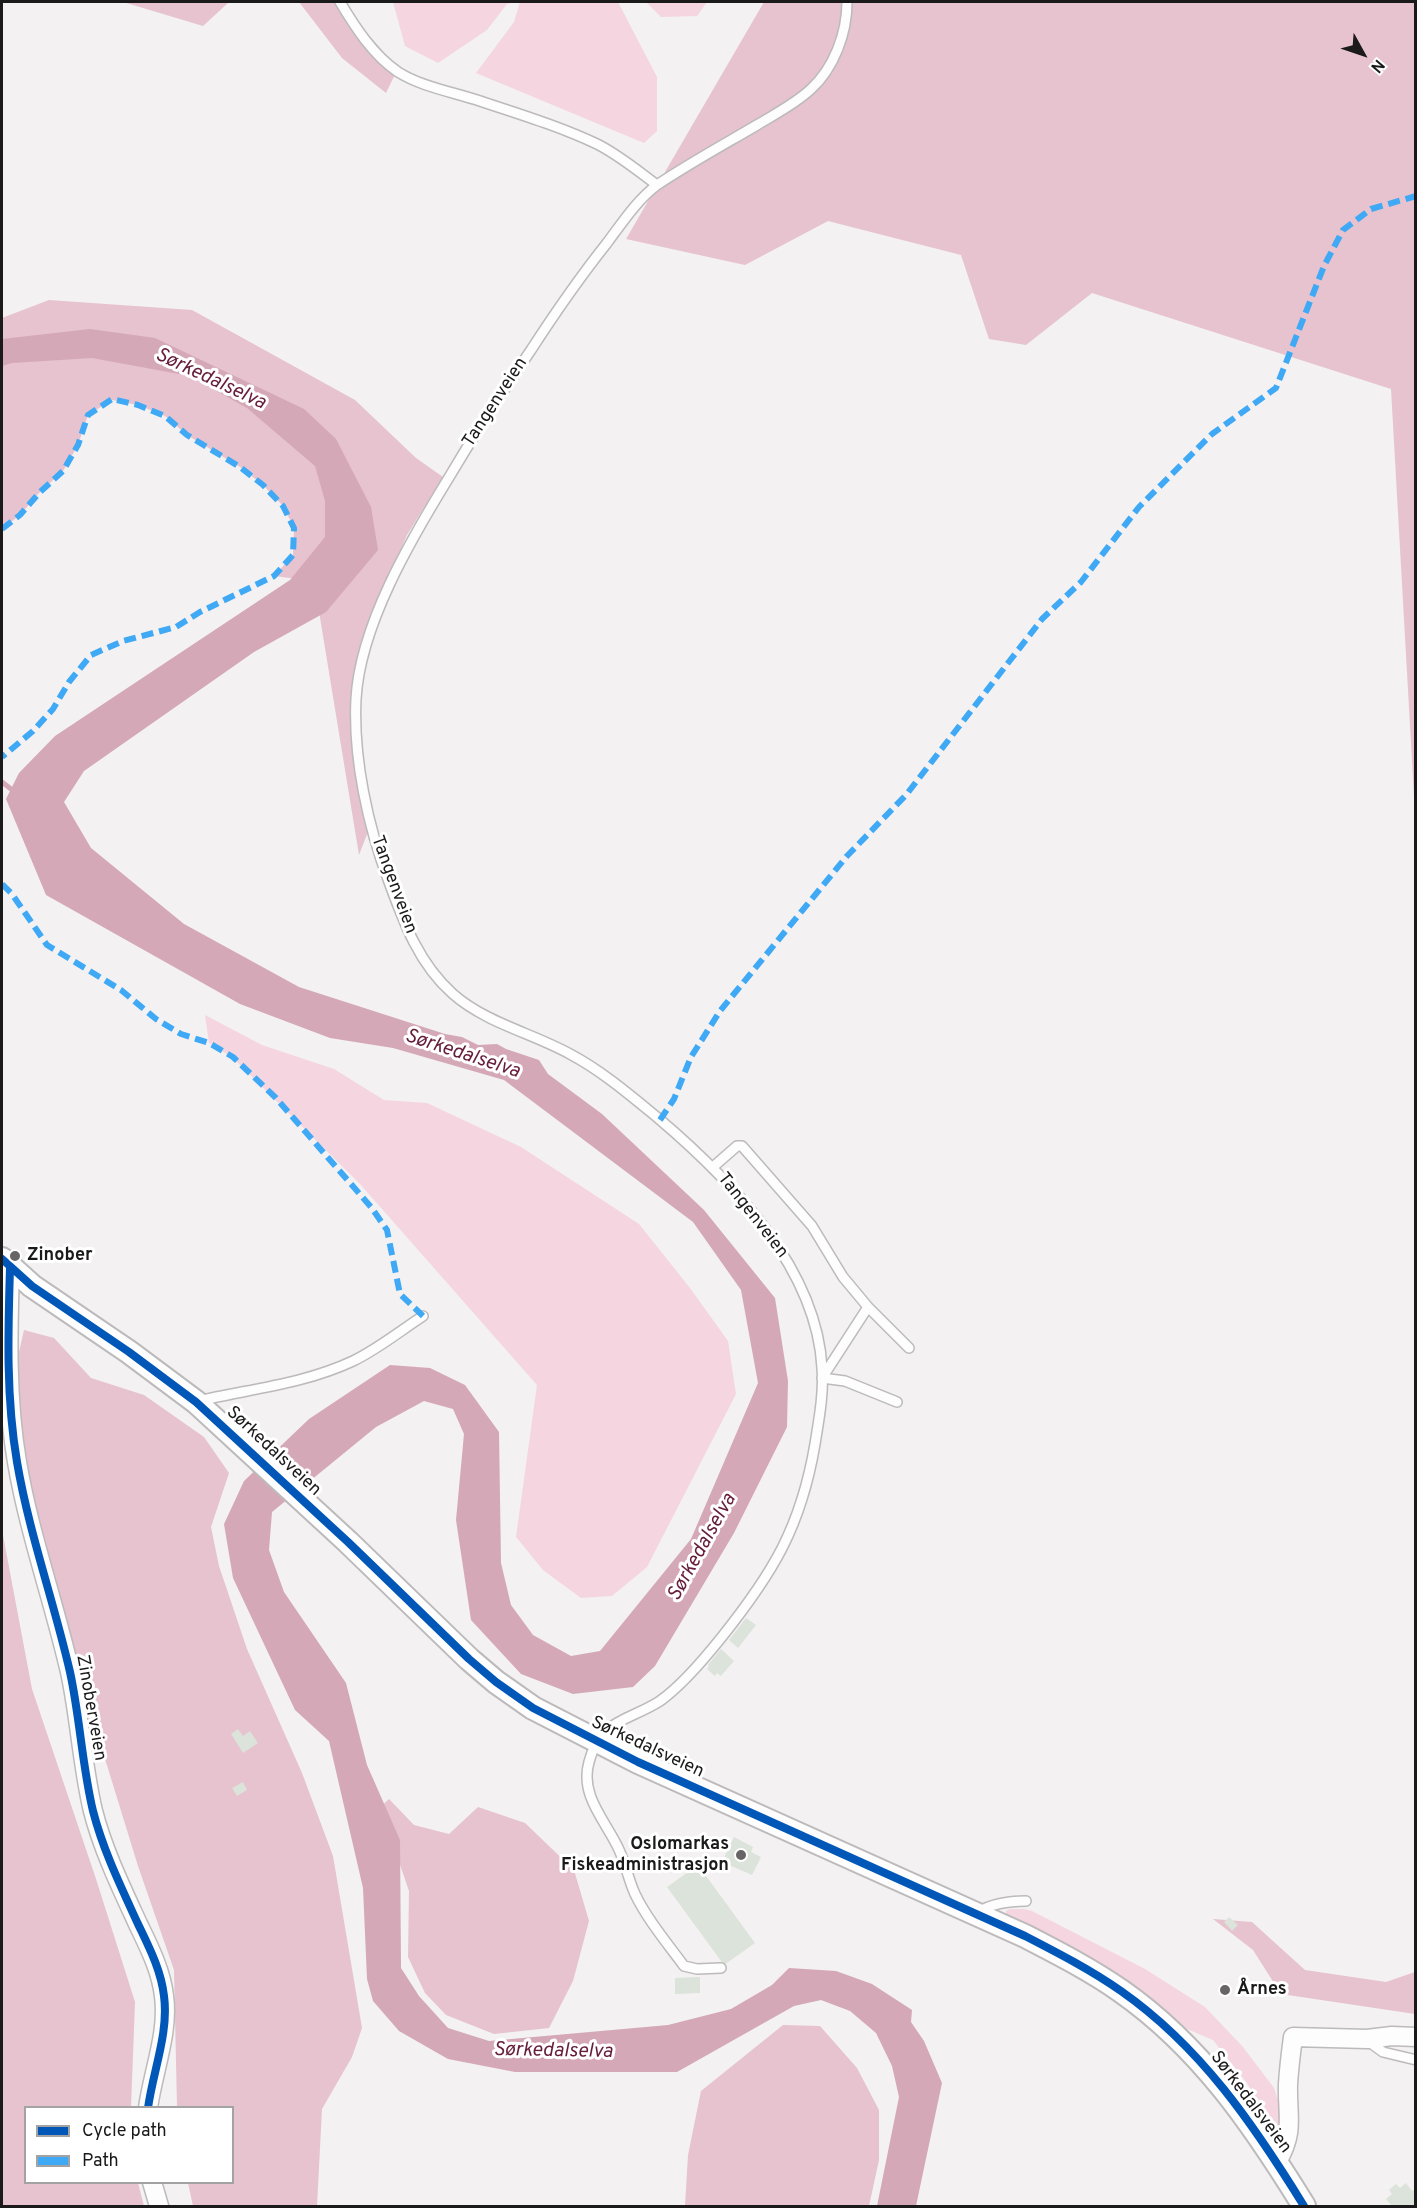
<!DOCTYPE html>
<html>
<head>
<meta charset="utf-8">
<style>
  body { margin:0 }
  #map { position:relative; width:1417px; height:2208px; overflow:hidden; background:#f3f1f2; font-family:Overpass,sans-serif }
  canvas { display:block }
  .frame { position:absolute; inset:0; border:3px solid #1b1a1a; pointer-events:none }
  .legend { position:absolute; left:24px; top:2106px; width:210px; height:78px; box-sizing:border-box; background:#fff; border:2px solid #a4a3a3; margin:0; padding:8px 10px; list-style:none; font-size:18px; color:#1b1a1a }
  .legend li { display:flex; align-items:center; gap:12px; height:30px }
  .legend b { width:30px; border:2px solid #a4a3a3 }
  .north { position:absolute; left:1333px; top:24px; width:60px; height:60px; -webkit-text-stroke:4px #fff; paint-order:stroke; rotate:130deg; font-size:16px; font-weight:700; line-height:24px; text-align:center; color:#1b1a1a }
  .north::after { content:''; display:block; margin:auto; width:21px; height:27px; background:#1b1a1a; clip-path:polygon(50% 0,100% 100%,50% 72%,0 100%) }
</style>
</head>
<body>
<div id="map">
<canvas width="1417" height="2208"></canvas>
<div class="frame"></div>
<ul class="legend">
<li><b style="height:8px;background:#0057b8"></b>Cycle path</li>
<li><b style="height:8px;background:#3fa9f5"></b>Path</li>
</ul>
<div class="north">N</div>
</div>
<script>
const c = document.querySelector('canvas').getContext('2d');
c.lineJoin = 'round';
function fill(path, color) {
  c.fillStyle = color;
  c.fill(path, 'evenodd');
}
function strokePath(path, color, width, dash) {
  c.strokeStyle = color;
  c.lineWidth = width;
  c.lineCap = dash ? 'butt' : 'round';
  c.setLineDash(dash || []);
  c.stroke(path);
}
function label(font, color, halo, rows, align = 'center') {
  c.font = font + ' Overpass,sans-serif';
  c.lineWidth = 6;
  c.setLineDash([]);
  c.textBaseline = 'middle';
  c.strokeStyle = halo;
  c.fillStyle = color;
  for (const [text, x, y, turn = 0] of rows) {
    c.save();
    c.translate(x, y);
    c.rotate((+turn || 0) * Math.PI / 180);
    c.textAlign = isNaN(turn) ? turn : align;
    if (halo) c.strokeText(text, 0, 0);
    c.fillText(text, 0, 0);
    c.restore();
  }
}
fill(new Path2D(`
  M393 2H514L507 4 487 30 438 63 405 46Z
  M520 2H618L657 77V131L644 143 476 73 514 22Z
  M646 2H707L697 16 661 17Z
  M205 1015 262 1045 334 1069 384 1100 427 1103 521 1147 639 1224 690 1288 728 1341 736 1394 647 1567 612 1596 581 1598 543 1570 516 1537 537 1385 360 1184 233 1058 209 1043Z
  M1010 1909H1024L1032 1911 1145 1969 1205 2007 1243 2047 1274 2088 1280 2106 1279 2129 1270 2132 1256 2112 1252 2092 1247 2083 1213 2040 1187 2029 1111 1970 1045 1933 1006 1916V1911Z`), '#f5d5df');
fill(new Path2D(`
  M123 2H229L203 26Z
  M299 2H339L398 68 386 93 342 58Z
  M764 2H1415V814L1391 389 1092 293 1026 345 989 339 961 255 828 221 745 265 626 239Z
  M49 300 192 310 355 400 416 458 443 477 407 535 363 637 351 697 369 829 359 855 314 581 274 576 293 555 294 528 283 506 263 485 240 467 187 435 165 416 138 405 112 400 88 415 78 445 63 471 39 493 20 515 2 529V318Z
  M24 1330 54 1338 91 1378 144 1395 204 1437 229 1473 211 1527 219 1566 247 1649 302 1773 333 1856 362 2028 352 2057 322 2109 317 2206H193L188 2183 232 2182V2108L177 2107 174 1970 138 1866 33 1525 14 1374Z
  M2 1530 32 1689 96 1879 135 2002 131 2107 26 2108V2182L138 2183 144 2206H2Z
  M389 1799 414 1825 449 1834 478 1807 525 1823 574 1870 589 1921 573 1981 549 2028 494 2034 446 2015 425 1993 408 1957 409 1891 397 1856 374 1813Z
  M1213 1919 1252 1922 1305 1970 1386 1982 1415 1972V2014L1281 1994 1253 1950Z
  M783 2025 820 2026 857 2068 879 2110V2160L869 2206H685L688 2155 701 2091Z`), '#e6c3ce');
fill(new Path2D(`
  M90 329 155 338 304 409 336 439 371 507 378 550 326 612 254 652 84 771 64 802 91 848 184 924 299 987 445 1034 462 1037 478 1045 497 1044 506 1049 539 1060 548 1074 602 1114 704 1210 775 1298 788 1381 787 1427 734 1533 655 1666 633 1687 573 1694 521 1674 471 1620 456 1520 464 1434 453 1409 424 1401 376 1427 272 1512 269 1550 284 1592 346 1683 367 1765 400 1840 401 1968 419 1996 448 2028 489 2041 668 2025 731 2009 772 1985 789 1968 836 1971 872 1984 912 2010 911 2022 924 2041 942 2083 916 2206H877L899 2097 892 2066 876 2033 850 2011 821 2000 794 2006 677 2072H515L448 2059 399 2031 373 2001 367 1979 363 1888 329 1741 295 1710 233 1578 224 1524 244 1481 309 1419 390 1365 430 1368 465 1385 499 1432 501 1563 511 1605 533 1635 571 1656 600 1651 691 1539 758 1383 741 1290 693 1222 504 1080 393 1048 330 1038 240 1004 46 895 6 799 19 773 55 736 290 580 325 537V501L315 466 247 408 190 376 92 358 12 363 2 366V339Z`), '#d4a8b6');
strokePath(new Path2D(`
  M2 782 11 789`), '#d4a8b6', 5);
fill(new Path2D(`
  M746 1618 756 1625 738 1648 729 1640Z
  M721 1649 734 1661 721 1676 717 1673 715 1676 707 1669 709 1666 708 1665Z
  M238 1729 243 1736 250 1731 258 1743 243 1753 231 1734Z
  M243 1782 247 1790 237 1796 232 1788Z
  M734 1837 753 1847 751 1852 761 1857 752 1875 722 1862Z
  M698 1865 755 1943 724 1965 667 1887Z
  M1229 1917 1238 1925 1232 1931 1224 1922Z
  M700 1977V1993L675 1994V1978Z
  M1406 2183 1412 2191 1416 2188V2206H1392L1386 2199 1392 2194 1389 2190 1396 2184 1400 2188Z`), '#dbe3da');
const service = new Path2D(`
  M340 2C355 27 373 55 398 72 422 87 453 92 480 101 519 114 559 126 597 144 619 155 638 171 657 185 637 200 622 223 607 243 580 277 555 313 531 350 502 392 474 435 448 479 410 541 360 626 356 699 353 758 368 827 389 882 404 923 419 964 453 994 486 1023 532 1033 570 1054 602 1071 630 1095 658 1118 730 1179 817 1268 822 1368 824 1393 819 1419 815 1444 801 1527 773 1573 721 1638 705 1658 681 1686 660 1701 629 1721 600 1719 589 1762 579 1797 608 1823 620 1852 626 1866 629 1881 635 1894 647 1919 667 1943 684 1966L697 1969 721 1968
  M657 185C690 163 723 145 757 125 775 114 795 104 811 89 834 68 847 33 847 2
  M713 1167 737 1146H742L812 1226 843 1277 868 1307 909 1348
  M868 1307 822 1378 845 1381 897 1402
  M198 1401C250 1389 304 1384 353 1361 378 1349 400 1331 423 1316
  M978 1912C993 1903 1009 1901 1026 1901
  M1368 2041 1383 2052 1416 2060`);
const minor = new Path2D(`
  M10 1268C8 1332 6 1398 17 1462 29 1533 54 1602 70 1672 80 1718 82 1765 93 1811 103 1850 121 1887 138 1924 149 1947 161 1970 164 1996 169 2033 153 2071 148 2108
  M1277 2162C1295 2131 1287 2117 1288 2084 1289 2068 1291 2052 1293 2037L1367 2039 1392 2036 1416 2037
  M152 2182 159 2206`);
const tertiary = new Path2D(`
  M2 1259 32 1286 129 1352 196 1402 348 1542 469 1659 496 1682 533 1708 638 1762 1025 1936C1058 1953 1091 1970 1121 1991 1201 2047 1254 2125 1304 2206`);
strokePath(service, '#bcbabb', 12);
strokePath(minor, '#bcbabb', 21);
strokePath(tertiary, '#bcbabb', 26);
strokePath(service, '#fdfdfd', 9);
strokePath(minor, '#fdfdfd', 18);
strokePath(tertiary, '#fdfdfd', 22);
strokePath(new Path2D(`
  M2 529 20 515 39 493 63 471 78 445 88 415 112 399 138 405 165 416 187 435 240 467 263 485 283 506 294 528 293 555 274 576 200 612 176 627 123 641 91 655 69 682 53 709 33 731 2 757
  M2 884 12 894 47 945 121 990 156 1019 181 1034 209 1043 233 1057 276 1098 371 1207 387 1230 400 1294 423 1316
  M660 1120 674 1099 691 1057 720 1011 847 856 906 795 1042 619 1081 582 1139 507 1212 434 1276 388 1324 266 1343 230 1371 209 1416 196`), '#3fa9f5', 6, [12, 6]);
strokePath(new Path2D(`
  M2 1259 32 1286 129 1352 196 1402 348 1542 469 1659 496 1682 533 1708 638 1762 1025 1936C1058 1953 1091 1970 1121 1991 1201 2047 1254 2125 1304 2206
  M10 1268C8 1332 6 1398 17 1462 29 1533 54 1602 70 1672 80 1718 82 1765 93 1811 103 1850 121 1887 138 1924 149 1947 161 1970 164 1996 169 2033 153 2071 148 2108`), '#0057b8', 8);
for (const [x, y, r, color] of [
  [15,1256,6,"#676566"],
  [741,1855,6,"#676566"],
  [1225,1990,6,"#676566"]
]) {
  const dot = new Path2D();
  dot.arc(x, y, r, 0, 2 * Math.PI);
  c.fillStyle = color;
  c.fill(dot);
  strokePath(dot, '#fff', 2);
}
label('18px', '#1b1a1a', '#fff', [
  ["Tangenveien",496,403,-57],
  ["Tangenveien",393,885,70],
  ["Tangenveien",752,1216,52],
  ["Sørkedalsveien",273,1452,43],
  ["Zinoberveien",90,1708,80],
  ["Sørkedalsveien",647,1748,25],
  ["Sørkedalsveien",1250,2103,53]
]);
label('bold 18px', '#1b1a1a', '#fff', [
  ["Zinober",27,1256],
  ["Oslomarkas",729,1845,"right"],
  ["Fiskeadministrasjon",729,1866,"right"],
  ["Årnes",1237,1990]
], 'left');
label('italic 20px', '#661d3c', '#fff', [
  ["Sørkedalselva",210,380,25],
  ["Sørkedalselva",462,1055,18],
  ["Sørkedalselva",703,1548,-61],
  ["Sørkedalselva",553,2052,1]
]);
</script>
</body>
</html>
